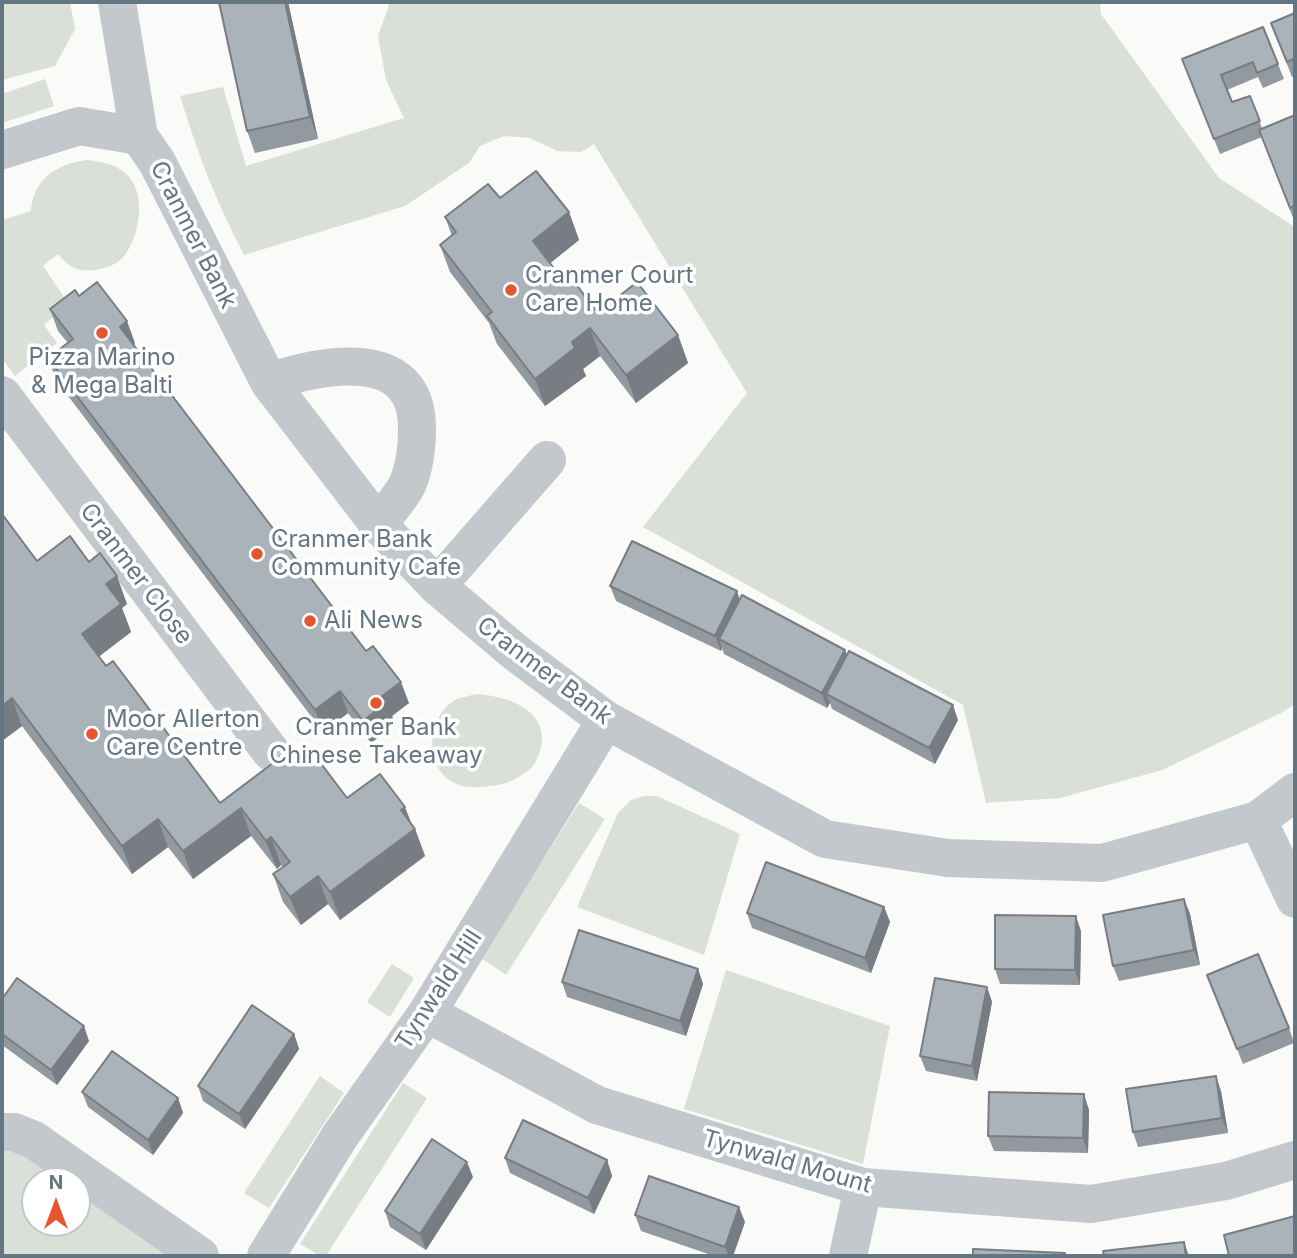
<!DOCTYPE html>
<html>
<head>
<meta charset="utf-8">
<style>
  body { margin:0 }
  #map { position:relative; width:1297px; height:1258px; overflow:hidden; background:#fafaf8; font-family:Inter,sans-serif }
  canvas { display:block }
  .frame { position:absolute; inset:0; border:4px solid #657683; pointer-events:none }
  .north { position:absolute; left:21px; top:1167px; width:70px; height:70px; box-sizing:border-box; background:#fff; border:2px solid #c1c8cd; border-radius:50%; rotate:0deg; font-size:19px; font-weight:700; line-height:28px; text-align:center; color:#657683 }
  .north::after { content:''; display:block; margin:auto; width:24px; height:32px; background:#e4572e; clip-path:polygon(50% 0,100% 100%,50% 72%,0 100%) }
</style>
</head>
<body>
<div id="map">
<canvas width="1297" height="1258"></canvas>
<div class="frame"></div>
<div class="north">N</div>
</div>
<script>
const c = document.querySelector('canvas').getContext('2d');
c.lineJoin = 'round';
function fill(path, color) {
  c.fillStyle = color;
  c.fill(path, 'evenodd');
}
function strokePath(path, color, width, dash) {
  c.strokeStyle = color;
  c.lineWidth = width;
  c.lineCap = dash ? 'butt' : 'round';
  c.setLineDash(dash || []);
  c.stroke(path);
}
function label(font, color, halo, rows, align = 'center') {
  c.font = font + ' Inter,sans-serif';
  c.lineWidth = 7;
  c.setLineDash([]);
  c.textBaseline = 'middle';
  c.strokeStyle = halo;
  c.fillStyle = color;
  for (const [text, x, y, turn = 0] of rows) {
    c.save();
    c.translate(x, y);
    c.rotate((+turn || 0) * Math.PI / 180);
    c.textAlign = isNaN(turn) ? turn : align;
    if (halo) c.strokeText(text, 0, 0);
    c.fillText(text, 0, 0);
    c.restore();
  }
}
fill(new Path2D(`
  M2 2H70L75 29 55 66 2 80Z
  M390 2H1100L1101 14 1219 178 1295 227V704L1281 713 1162 770 1060 798 986 803 963 705 643 527 747 393 594 144 581 152 557 151 530 138 504 136 480 146 469 163 405 206 244 255C217 204 197 152 180 96L223 87 246 166 404 118 386 80 378 36Z
  M45 79 54 106 2 123V94Z
  M86 160C102 161 119 165 130 178 146 198 139 238 124 256 117 265 106 268 95 270 78 272 68 267 58 254L43 266 68 303 44 325 57 343 15 376 2 358V220L31 211C33 179 57 164 86 160Z
  M476 694C503 696 544 706 542 742 541 750 538 760 532 767 522 777 504 786 489 786 481 787 471 788 463 786 423 776 424 719 455 700 461 697 470 696 476 694Z
  M644 796H657L740 834 704 955 577 907 618 813 631 800Z
  M579 803 605 819 506 975 481 958Z
  M392 964 414 978 390 1017 367 1002Z
  M726 970 890 1026 863 1164 684 1109Z
  M320 1076 344 1093 269 1208 244 1193Z
  M403 1083 427 1098 326 1256H320L300 1244Z
  M2 1150H15L69 1181H35V1223H77V1187L173 1256H2Z`), '#dadfd7');
strokePath(new Path2D(`
  M117 2 139 136 157 162 269 382 378 524 437 586 515 652 606 720 825 839 948 858 1102 863 1258 820 1295 792
  M2 150 79 126 139 136
  M269 382C320 365 417 344 417 428 417 447 415 467 407 485 400 499 387 512 378 524
  M2 395 271 752
  M437 586 547 460
  M1258 820 1295 899
  M427 1013 597 1105 863 1187 1091 1204 1226 1181 1295 1160
  M2 1132H14L34 1140 200 1256
  M266 1256 340 1136 427 1013 606 720
  M848 1256 863 1187`), '#c3c8cc', 38);
fill(new Path2D(`
  M219 2H288L318 139 255 153 247 131Z
  M1295 13V76L1292 77 1277 38Z
  M1263 27 1284 79 1263 88 1258 77 1227 90 1232 102 1250 96 1262 128 1295 115V223L1262 137 1220 154 1182 59Z
  M500 198 569 212 579 240 550 263 566 284 598 313 678 335 688 363 636 403 600 356 583 369 586 376 545 406 497 344 489 323 450 272 440 245 452 236 445 217Z
  M79 296 135 343 134 345 366 651 409 703 392 716 395 724 371 743 348 713 323 732 56 380 48 358 68 343 58 331 50 309Z
  M37 561 89 562 127 604 122 608 131 632 99 656 220 803 292 764 347 798 411 824 415 829 425 856 340 920 328 904 301 925 283 902 273 874 283 867 281 865 277 869 251 836 193 879 168 847 132 874 22 726 2 741Z
  M610 586 740 599 847 655 958 720 935 764 832 709 830 703 827 708 724 654 722 648 721 651 616 601Z
  M1184 899 1190 914 1200 965 1119 981 1113 966Z
  M884 907 890 922 871 973 752 928 747 913Z
  M1081 931 1080 985 1000 984 995 969Z
  M698 969 703 984 686 1036 567 997 562 982Z
  M1207 975 1289 1028 1294 1043 1243 1064Z
  M987 987 992 1002 977 1081 926 1071 920 1056Z
  M2 999 89 1041 57 1085 2 1045Z
  M294 1034 299 1049 245 1129 203 1101 198 1086Z
  M1221 1091 1228 1133 1138 1147 1133 1132Z
  M82 1092 178 1098 183 1113 153 1155 88 1107Z
  M1089 1110 1088 1153 994 1151 988 1136Z
  M505 1158 607 1160 612 1176 594 1214 510 1173Z
  M473 1177 426 1250 390 1227 385 1211Z
  M635 1215 745 1222 733 1256H714L641 1231Z`), '#929a9f');
fill(new Path2D(`
  M285 2H288L318 139 310 117Z
  M569 212 579 240 543 269 533 241Z
  M127 321 135 343 128 349 120 327Z
  M590 328 600 356 583 369 586 376 545 406 535 379 572 342Z
  M678 335 688 363 636 403 626 375Z
  M117 576 127 604 122 608 131 632 92 662 82 634 106 584Z
  M737 591 742 607 719 639 722 648 721 651 715 636Z
  M845 650 851 665 826 694 830 703 827 708 822 693Z
  M401 682 409 703 392 716 395 724 371 743 363 721 382 696Z
  M340 691 348 713 323 732 315 710Z
  M12 698 22 726 2 741V706Z
  M953 705 958 720 935 764 929 748Z
  M405 807 414 830 415 829 425 856 340 920 330 892 401 810Z
  M241 808 251 836 193 879 183 851Z
  M158 819 168 847 132 874 122 846Z
  M271 837 281 865 277 869 266 841Z
  M318 876 328 904 301 925 290 897Z
  M1184 899 1190 914 1200 965 1194 950Z
  M884 907 890 922 871 973 865 958Z
  M1076 916 1081 931 1080 985 1075 970Z
  M698 969 703 984 686 1036 680 1021Z
  M987 987 992 1002 977 1081 972 1066Z
  M84 1026 89 1041 57 1085 51 1070Z
  M294 1034 299 1049 245 1129 239 1114Z
  M1216 1076 1221 1091 1228 1133 1222 1118Z
  M1084 1094 1089 1110 1088 1153 1083 1138Z
  M178 1098 183 1113 153 1155 148 1140Z
  M607 1160 612 1176 594 1214 588 1198Z
  M467 1162 473 1177 426 1250 420 1234Z
  M739 1207 745 1222 733 1256H729L725 1247Z
  M1184 1242 1189 1256H1186Z`), '#777d82');
const building = new Path2D(`
  M219 2H285L310 117 247 131Z
  M1295 13V58L1287 62 1271 23Z
  M1263 27 1278 64 1257 73 1253 62 1221 75 1232 102 1250 96 1260 121 1214 139 1182 59Z
  M1295 115V205L1290 208 1259 130Z
  M536 171 569 212 533 241 566 284 572 279 598 313 637 282 678 335 626 375 590 328 572 342 575 348 535 379 487 316 492 312 440 245 456 232 445 217 488 184 500 198Z
  M97 282 127 321 120 327 366 651 373 646 401 682 382 696 387 702 363 721 340 691 315 710 48 358 73 339 50 309 75 290 79 296Z
  M2 514 37 561 70 536 89 562 100 553 117 576 106 584 121 604 82 634 106 666 113 661 220 803 285 754 292 764 310 749 347 798 380 774 405 807 401 810 415 829 330 892 318 876 290 897 273 874 290 862 271 837 266 841 241 808 183 851 158 819 122 846 12 698 2 706Z
  M632 541 737 591 715 636 610 586Z
  M742 595 845 650 822 693 719 639Z
  M849 651 953 705 929 748 826 694Z
  M766 862 884 907 865 958 747 913Z
  M1184 899 1194 950 1113 966 1103 915Z
  M995 915 1076 916 1075 970 995 969Z
  M579 930 698 969 680 1021 562 982Z
  M1258 954 1289 1028 1237 1049 1207 975Z
  M17 978 84 1026 51 1070 2 1034V999Z
  M935 978 987 987 972 1066 920 1056Z
  M252 1005 294 1034 239 1114 198 1086Z
  M112 1051 178 1098 148 1140 82 1092Z
  M1216 1076 1222 1118 1133 1132 1126 1089Z
  M989 1092 1084 1094 1083 1138 988 1136Z
  M523 1120 607 1160 588 1198 505 1158Z
  M432 1139 467 1162 420 1234 385 1211Z
  M649 1176 739 1207 725 1247 635 1215Z
  M1295 1216V1256H1229L1224 1235Z
  M1184 1242 1186 1256H1104L1103 1251Z
  M973 1249 1065 1253V1256H973Z`);
fill(building, '#aab3b9');
strokePath(building, '#777d82', 2);
for (const [x, y, r, color] of [
  [511,290,7,"#e4572e"],
  [102,333,7,"#e4572e"],
  [257,554,7,"#e4572e"],
  [310,621,7,"#e4572e"],
  [376,703,7,"#e4572e"],
  [92,734,7,"#e4572e"]
]) {
  const dot = new Path2D();
  dot.arc(x, y, r, 0, 2 * Math.PI);
  c.fillStyle = color;
  c.fill(dot);
  strokePath(dot, '#fff', 2.5);
}
label('24px', '#657683', '#fff', [
  ["Cranmer Bank",193,235,63],
  ["Cranmer Close",136,574,53],
  ["Cranmer Bank",544,671,37],
  ["Tynwald Hill",439,990,-57],
  ["Tynwald Mount",787,1162,16]
]);
label('24px', '#657683', '#fff', [
  ["Cranmer Court",525,276],
  ["Care Home",525,304],
  ["Pizza Marino",102,358,"center"],
  ["& Mega Balti",102,386,"center"],
  ["Cranmer Bank",271,540],
  ["Community Cafe",271,568],
  ["Ali News",324,621],
  ["Moor Allerton",106,720],
  ["Care Centre",106,748],
  ["Cranmer Bank",376,728,"center"],
  ["Chinese Takeaway",376,756,"center"]
], 'left');
</script>
</body>
</html>
